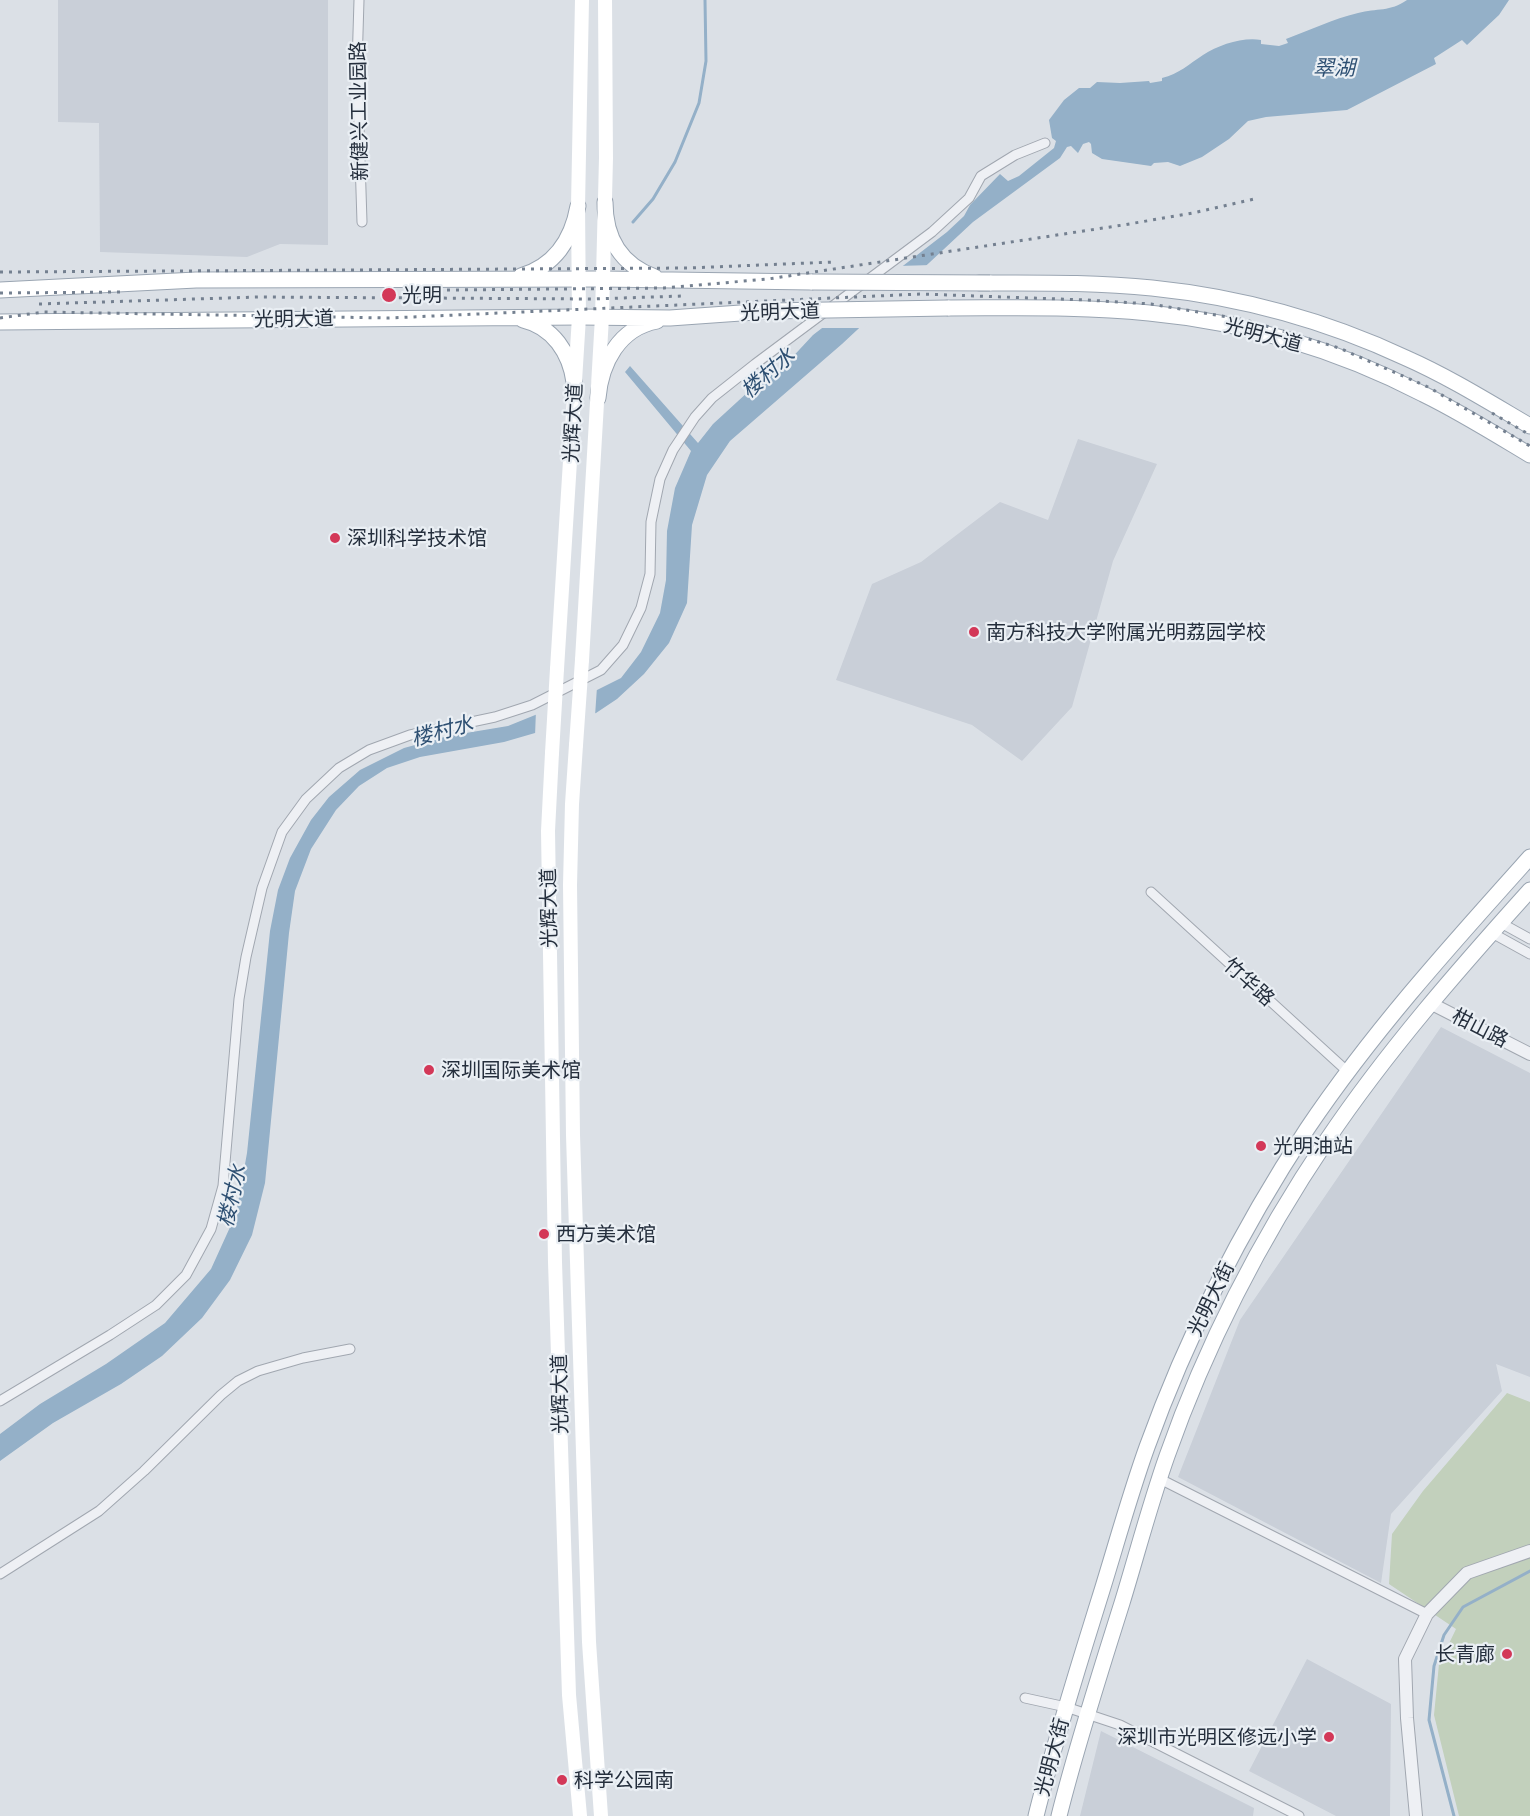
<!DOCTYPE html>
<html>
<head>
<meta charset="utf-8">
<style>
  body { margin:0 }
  canvas { display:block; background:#dbe0e6 }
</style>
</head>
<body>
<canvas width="1530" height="1816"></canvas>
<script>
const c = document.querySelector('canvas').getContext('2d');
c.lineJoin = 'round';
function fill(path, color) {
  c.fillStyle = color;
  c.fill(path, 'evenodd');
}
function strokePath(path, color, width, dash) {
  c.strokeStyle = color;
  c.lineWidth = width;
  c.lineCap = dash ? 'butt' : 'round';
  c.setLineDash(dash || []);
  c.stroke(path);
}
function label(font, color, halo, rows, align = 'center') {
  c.font = font + ' "Exo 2","Noto Sans SC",sans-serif';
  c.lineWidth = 4.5;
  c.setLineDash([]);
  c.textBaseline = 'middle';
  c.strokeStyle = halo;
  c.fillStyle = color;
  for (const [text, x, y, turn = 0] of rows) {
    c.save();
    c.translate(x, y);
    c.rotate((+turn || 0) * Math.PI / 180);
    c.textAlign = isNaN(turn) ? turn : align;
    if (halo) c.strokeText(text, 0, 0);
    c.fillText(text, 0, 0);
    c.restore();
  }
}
fill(new Path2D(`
  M58 0H328V245L280 244 247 257 100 252 99 123 58 122Z
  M1078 439 1157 464 1113 561 1072 707 1022 761 972 725 836 680 872 584 921 562 1000 502 1048 520Z
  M1441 1027 1530 1073V1377L1496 1364 1502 1391 1391 1514 1381 1583 1178 1477 1240 1320Z
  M1307 1659 1391 1704 1390 1816H1336L1249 1771Z
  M1101 1731 1254 1808 1253 1816H1080Z`), '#c9cfd8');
fill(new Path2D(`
  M1507 1393 1530 1402V1816H1459L1434 1715 1439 1664 1456 1629 1389 1584 1392 1534 1423 1491Z`), '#c2d0bc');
fill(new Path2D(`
  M1407 0H1509L1499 15 1467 45 1462 40 1434 58 1436 64 1347 110 1266 117 1248 121 1229 139 1202 157 1180 166 1168 162 1154 163 1151 166 1102 159 1092 153 1091 144 1089 142 1083 144 1078 153 1071 146 1067 147 1060 158 973 222 842 344 730 441 707 475 692 525 687 603 669 643 644 674 617 699 596 713 535 733 504 742 420 757 387 768 359 786 336 810 311 849 295 891 289 933 265 1183 252 1235 230 1280 202 1318 162 1356 121 1384 53 1423 0 1461V1434L40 1404 106 1364 165 1323 211 1269 236 1214 247 1153 270 931 278 890 290 858 311 820 329 797 360 770 404 748 448 736 508 726 597 690 621 678 641 652 660 613 666 580 667 531 675 488 691 451 625 372 630 366 698 443 713 424 749 391 786 364 813 335 947 232 964 216 970 205 1000 174 1008 181 1019 176 1054 148 1056 141 1052 138 1049 120 1064 100 1079 88H1090L1097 82 1120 83 1149 81 1150 83 1162 81V78C1179 74 1189 64 1203 55 1219 45 1242 37 1261 40V44L1279 46 1288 43 1286 39C1310 30 1333 19 1358 13 1377 8 1390 12 1407 0Z`), '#94b0c8');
fill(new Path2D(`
  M932 265 864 328H817L898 266Z
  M597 687 595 716 535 736 536 710Z`), '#dbe0e6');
strokePath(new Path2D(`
  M633 222 653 199 675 162 699 103 706 61 705 0
  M1454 1816 1429 1720 1434 1666 1444 1635 1463 1607 1530 1571`), '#94b0c8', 3);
const minor = new Path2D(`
  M359 0 357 66 362 222
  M1151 892 1348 1072
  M1501 923 1530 939
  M1492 933 1530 954
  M0 1401 110 1335 156 1305 186 1275 211 1229 223 1186 239 999 246 957 262 888 282 832 306 799 339 768 369 750 410 735 495 717 532 705 601 670 623 645 641 608 650 574 651 522 660 479 673 450 695 417 712 398 755 364 932 232 969 198 981 176 1015 155 1045 143
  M1160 1479 1427 1614
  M0 1574 99 1511 144 1471 221 1395 238 1381 258 1371 303 1358 350 1349
  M1025 1698 1066 1707 1120 1725 1299 1816`);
const tertiary = new Path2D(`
  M1430 1003 1530 1054
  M1416 1816 1407 1718 1405 1659 1427 1614 1467 1573 1530 1551`);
const primary = new Path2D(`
  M605 202C605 238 621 265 655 277
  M521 276C554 266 572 240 578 206
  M979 283C1037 283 1095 282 1152 288 1240 297 1327 321 1406 358 1449 377 1489 402 1530 426
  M0 290 196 280 602 279 812 282
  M948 308C1015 308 1082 306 1149 313 1244 322 1338 350 1423 394 1460 412 1495 434 1530 455
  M523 320C553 327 570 353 574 382
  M0 322 579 317 670 318 769 311
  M598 398C601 363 619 328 657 321
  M1036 1816C1054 1743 1077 1671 1099 1600 1115 1549 1129 1497 1147 1447 1187 1336 1242 1228 1307 1129 1373 1031 1451 945 1530 857
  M1059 1816C1077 1744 1100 1673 1122 1603 1137 1554 1150 1504 1167 1456 1206 1345 1261 1238 1327 1140 1387 1051 1458 970 1530 890`);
strokePath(minor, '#a1a7b0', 11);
strokePath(tertiary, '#a1a7b0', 14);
strokePath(primary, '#9aa5b2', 17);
strokePath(minor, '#eef0f4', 9);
strokePath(tertiary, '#eef0f4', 12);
strokePath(new Path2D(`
  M582 660 602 317 606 158 605 0
  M557 669 579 317 578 206 582 0
  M576 745 572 804 570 885 573 1135 589 1642 601 1816
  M552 753 548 831 555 1262 569 1695 580 1816`), '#fff', 14);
strokePath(primary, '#fff', 15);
strokePath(new Path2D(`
  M0 272 689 268 834 262
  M447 290 664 288 768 279 1123 225 1193 213 1254 199
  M0 293 123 292
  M39 304 258 297 592 299 683 296
  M0 318 44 312 389 318 921 294 1086 300 1151 304 1246 320 1339 348 1428 387 1530 446
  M1492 413 1530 435`), '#748090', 3, [3, 6]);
const primaryBridge = new Path2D(`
  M812 282 990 283
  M769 311 948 308`);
strokePath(primaryBridge, '#9aa5b2', 17, []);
strokePath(new Path2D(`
  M576 745 582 660
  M552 753 557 669`), '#fff', 14);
strokePath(primaryBridge, '#fff', 15);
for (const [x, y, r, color] of [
  [389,295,8,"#d33858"],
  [335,538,6,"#d33858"],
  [974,632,6,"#d33858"],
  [429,1070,6,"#d33858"],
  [1261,1146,6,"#d33858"],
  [544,1234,6,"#d33858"],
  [1507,1654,6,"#d33858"],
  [1329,1737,6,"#d33858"],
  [562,1780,6,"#d33858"]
]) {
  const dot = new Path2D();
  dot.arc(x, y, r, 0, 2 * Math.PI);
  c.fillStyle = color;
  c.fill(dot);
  strokePath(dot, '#eaeff4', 2);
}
label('20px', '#252f3d', '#eaeff4', [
  ["新健兴工业园路",359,111,-91],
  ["光明大道",780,312,-2],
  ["光明大道",294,319,-1],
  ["光明大道",1263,335,15],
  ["光辉大道",573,423,-87],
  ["光辉大道",549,908,-91],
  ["竹华路",1249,982,42],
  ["柑山路",1480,1028,27],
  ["光明大街",1211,1299,-64],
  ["光辉大道",560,1394,-91],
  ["光明大街",1052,1757,-75]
]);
label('20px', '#252f3d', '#eaeff4', [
  ["光明",402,295],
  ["深圳科学技术馆",347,538],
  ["南方科技大学附属光明荔园学校",986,632],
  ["深圳国际美术馆",441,1070],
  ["光明油站",1273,1146],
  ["西方美术馆",556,1234],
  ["长青廊",1495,1654,"right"],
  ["深圳市光明区修远小学",1317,1737,"right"],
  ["科学公园南",574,1780]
], 'left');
label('italic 21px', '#2d4f72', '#eaeff4', [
  ["翠湖",1334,68],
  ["楼村水",768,373,-41],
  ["楼村水",442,731,-15],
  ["楼村水",232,1196,-77]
]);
</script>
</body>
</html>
